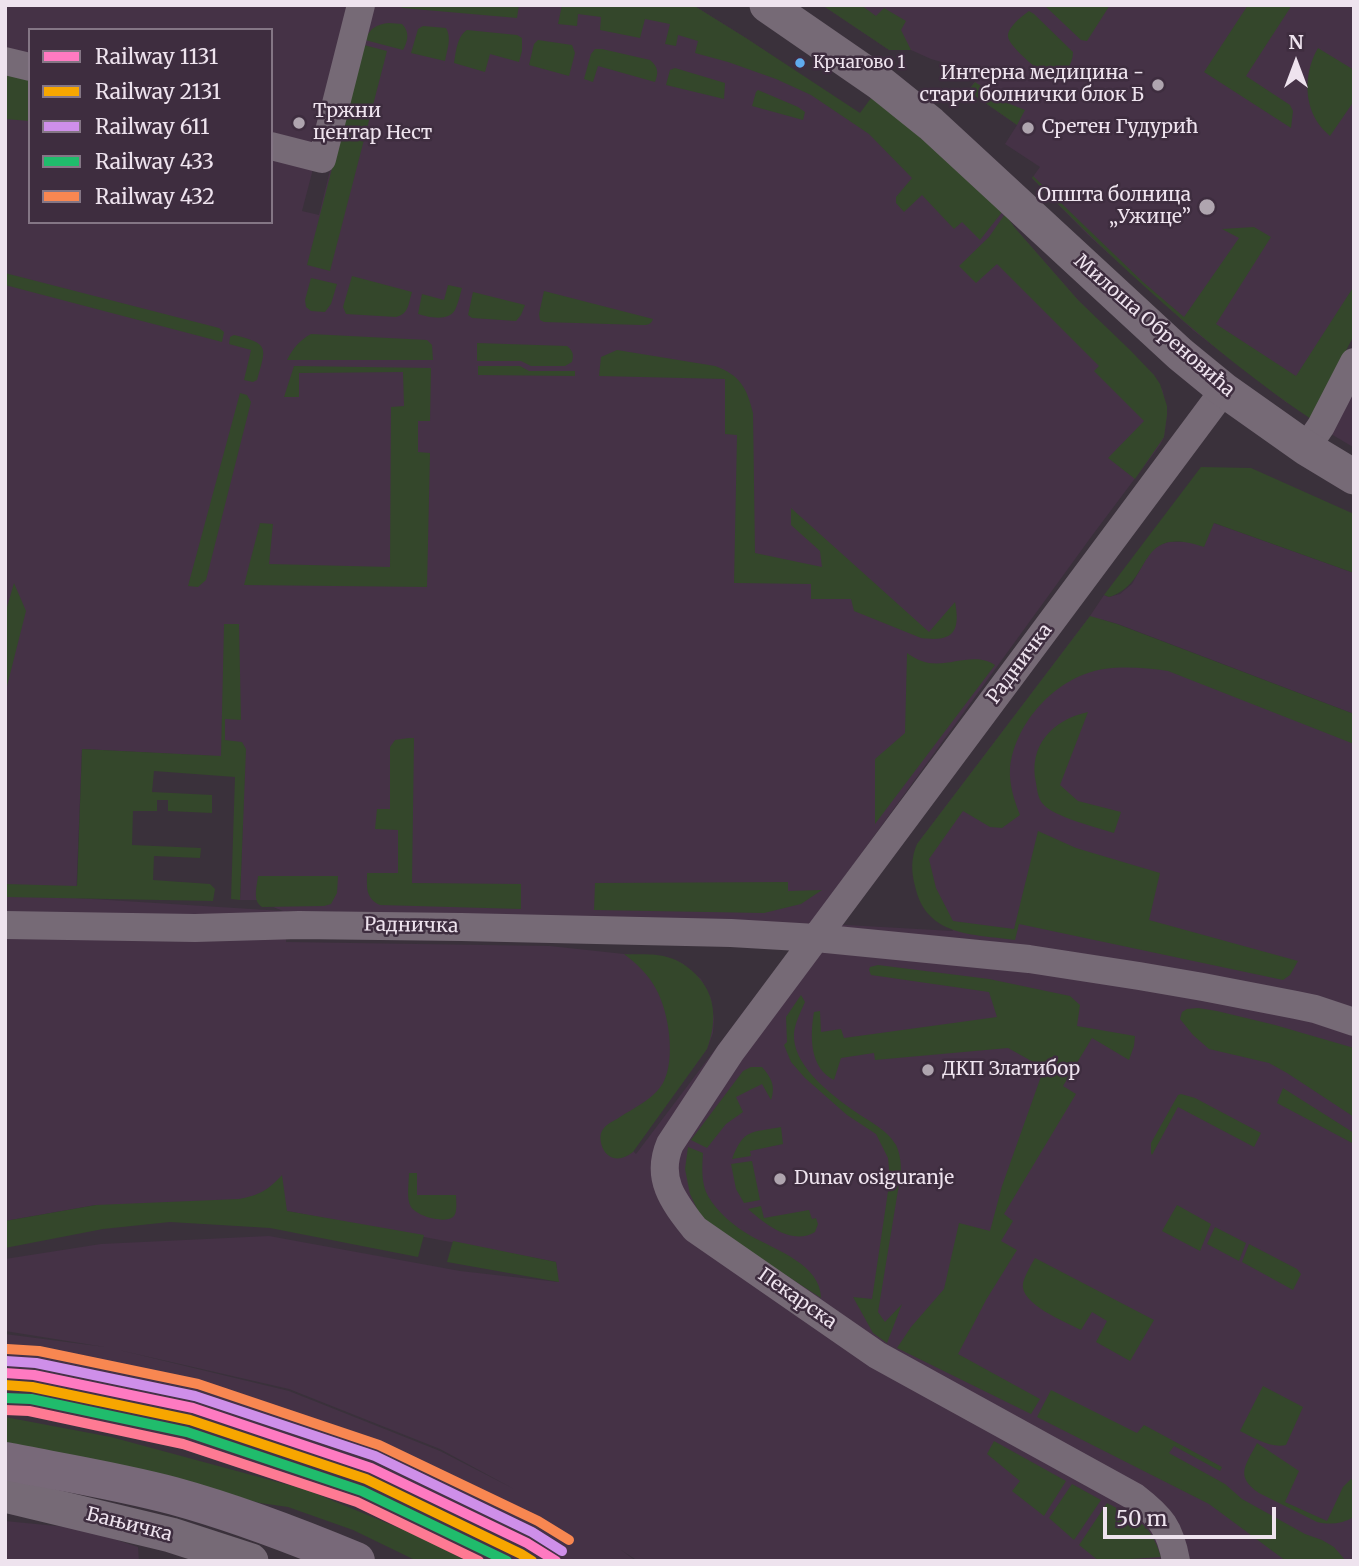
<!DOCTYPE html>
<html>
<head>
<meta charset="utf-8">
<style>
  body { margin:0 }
  #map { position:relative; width:1359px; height:1566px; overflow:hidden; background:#3a313b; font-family:Merriweather,serif }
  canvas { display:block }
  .frame { position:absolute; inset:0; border:7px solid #eee3ee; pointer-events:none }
  .legend { position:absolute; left:28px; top:28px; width:245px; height:196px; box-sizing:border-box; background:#3e2d3f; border:2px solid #847685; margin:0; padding:9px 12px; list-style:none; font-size:21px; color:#eee3ee }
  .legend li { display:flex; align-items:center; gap:14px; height:35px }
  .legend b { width:35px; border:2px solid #847685 }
  .north { position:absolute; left:1261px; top:28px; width:70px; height:70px; -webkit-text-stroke:5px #3e2d3f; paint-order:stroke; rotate:0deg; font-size:19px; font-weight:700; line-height:28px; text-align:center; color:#eee3ee }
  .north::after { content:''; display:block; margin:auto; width:24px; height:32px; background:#eee3ee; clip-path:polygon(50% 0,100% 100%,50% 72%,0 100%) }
  .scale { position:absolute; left:1103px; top:1507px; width:173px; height:32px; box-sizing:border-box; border:4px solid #eee3ee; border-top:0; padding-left:9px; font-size:21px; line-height:24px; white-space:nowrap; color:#eee3ee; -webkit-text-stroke:5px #3e2d3f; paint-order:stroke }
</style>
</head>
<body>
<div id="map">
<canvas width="1359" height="1566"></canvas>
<div class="frame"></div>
<ul class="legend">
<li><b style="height:9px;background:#fe7ac1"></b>Railway 1131</li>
<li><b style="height:9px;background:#f7a600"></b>Railway 2131</li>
<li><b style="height:9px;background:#ce8fe9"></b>Railway 611</li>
<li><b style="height:9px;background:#20bc6c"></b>Railway 433</li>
<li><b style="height:9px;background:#f88751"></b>Railway 432</li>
</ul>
<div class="north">N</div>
<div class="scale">50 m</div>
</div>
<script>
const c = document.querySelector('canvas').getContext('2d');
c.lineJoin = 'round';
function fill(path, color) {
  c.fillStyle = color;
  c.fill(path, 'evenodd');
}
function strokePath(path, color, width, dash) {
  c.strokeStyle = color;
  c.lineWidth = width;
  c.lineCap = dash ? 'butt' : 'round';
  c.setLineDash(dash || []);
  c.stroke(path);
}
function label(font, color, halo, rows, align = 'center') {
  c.font = font + ' Merriweather,serif';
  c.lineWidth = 5;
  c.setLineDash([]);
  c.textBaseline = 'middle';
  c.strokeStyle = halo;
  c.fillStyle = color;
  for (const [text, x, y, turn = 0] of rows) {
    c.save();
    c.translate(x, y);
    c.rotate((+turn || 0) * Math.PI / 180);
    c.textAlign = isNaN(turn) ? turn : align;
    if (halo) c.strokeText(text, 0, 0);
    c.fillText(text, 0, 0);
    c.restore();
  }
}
fill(new Path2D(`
  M5 5H356L302 211 319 215 371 5H693L746 38 1003 211 1015 228 1078 300 1154 375 1163 391 1167 415 1164 437 1160 445 1091 537 811 923 953 931 917 844 1090 616 1104 595 1109 597 1120 594 1132 584 1150 552 1159 545 1168 542H1190L1214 523 1354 573V714L1118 624 1100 619 1354 720V1561H638L621 1550 636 1561H487L322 1491 199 1451 5 1411V1334L105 1347 5 1331V1259L101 1244 269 1236 460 1271 558 1282 556 1262 287 1211 96 1205 5 1221ZM30 30H271V222H30ZM82 749 245 758 240 900H256L283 911 76 898ZM286 911 546 916 810 924 636 1154 633 1151 707 1049 713 1033 714 1019 711 998 701 979 682 963 667 957 624 954 550 946 286 942ZM119 1350 289 1389 440 1449 514 1489 440 1451 289 1391Z
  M822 5H1354V335L1287 403 1194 331 1088 235 1032 178 1040 167 1005 144 1017 125 968 91 975 81 945 63 931 59 911 50H889Z
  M1354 390V444L1353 447 1331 434Z
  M5 1521 77 1528 102 1535 138 1547 139 1561H5Z`), '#453246');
fill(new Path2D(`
  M394 5H519L517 18 403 8Z
  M562 5H693L746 38 860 113 871 98 908 126 1003 211 980 240 962 222 954 229 922 195 904 212 896 203V197L912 178 869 134 811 95 776 79 728 62 695 53 698 41 678 35 676 46 665 44 670 24 645 19 640 38 600 30 601 17 578 14 577 26 558 24Z
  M822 5H861L876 16 884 8 906 21 901 30 911 50H889Z
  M1044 5H1110L1087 41 1081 40Z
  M1248 5H1292L1246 76 1290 105 1293 111 1291 128 1204 72Z
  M1029 11 1034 14 1073 52C1073 64 1065 74 1056 81 1046 77 1008 47 1008 36 1008 27 1022 16 1029 11Z
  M389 23 402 24C410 32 408 41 403 50L365 40C370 28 377 24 389 23Z
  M423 26 446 28C452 38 447 50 445 61L411 53 418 29Z
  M467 30 517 35 522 38V51L519 62 490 54 485 72 454 63C456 52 457 36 467 30Z
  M538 40 572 45 575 53 569 76 529 65 534 44Z
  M364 45 387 51 330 271 307 265Z
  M1318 48 1354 70V101L1330 136C1326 132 1321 128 1318 123 1303 101 1305 70 1318 48Z
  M595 49H602L650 60C658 67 659 72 655 82L598 66 593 82 584 79 591 54Z
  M5 68 30 75V121L5 119Z
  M675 68 725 83 724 99 666 85 670 70Z
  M975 82 1005 102 1025 110 1017 125 968 91Z
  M758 90 798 107 805 112 803 120 752 106 756 92Z
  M1033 176 1143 282 1184 317 1239 238 1222 229 1254 227 1271 237 1216 324 1296 376 1354 286V335L1311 419C1209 350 1118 265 1032 178Z
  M1005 214 1015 228 1078 300 1130 350 1154 375 1160 384 1167 406V415L1164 437 1135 479 1108 458 1144 421 1094 371 1099 366 997 264 976 283 959 266 989 237Z
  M5 273 219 328 224 332 222 342 5 285Z
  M352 276 412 292C408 304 409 314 396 317L346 314 343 307Z
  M311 278 337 284 331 304 325 312 311 311 306 307 305 300Z
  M448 285 462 288C460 295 458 304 455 310 448 322 428 317 418 314L422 294 444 300Z
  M544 291 653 319C651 325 647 325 641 325L544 322 540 320 539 314Z
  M473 292 525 305 521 315 516 321 472 318 468 315Z
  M311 334 427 340 432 345 433 360H287C293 348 300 340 311 334Z
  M234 335C269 344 267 346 257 380L253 382 244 380 251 350 229 344 230 337Z
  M477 343 567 346C573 351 574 354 572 362L565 366H531L521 361H477Z
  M617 350 715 366C740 375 747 388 753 413L755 553 822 567 820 551 791 525V508L929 632 955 602C961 633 952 642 921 638L854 611 851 599H811V584L734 583 737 435 725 434V379L599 376 601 357Z
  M294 366 431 368 430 421H418V452L430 453 427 587 244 585 260 523 273 524 269 564 390 567 391 407 404 406 403 372 299 373V397H284Z
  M478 366H520L529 371H575V376L478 375Z
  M240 393 247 395 251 402 206 580 198 587 188 586Z
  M1201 467 1251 468 1354 514V573L1214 523 1204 547C1134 523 1155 583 1109 597L1104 595Z
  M14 583 26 611 5 694V614Z
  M1090 616 1117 624 1354 714V744L1168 671C1147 668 1125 666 1104 669 1057 676 1015 722 1010 768 1009 784 1014 800 1020 815L1002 828 990 827 963 811 929 859 936 888 953 921 1014 929 1038 831 1076 848 1160 873 1149 920 1298 961 1290 975 1283 980 1019 924 1015 940C973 934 926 937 915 886 911 871 911 858 917 844Z
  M224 624H239L241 720 225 719V740L242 742 246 749 240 900 231 899 235 777 154 771 152 792 212 795V813L168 811V800H157V811H133L132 845 201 848 200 858 154 856 153 880 210 884 215 889 213 901 5 897V884L77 886 82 749 221 756Z
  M907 653C912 656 917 660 922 661 945 670 973 650 995 665L875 824V759L905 733Z
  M1088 712 1060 785 1078 801 1121 812 1114 833C1098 828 1052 816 1043 804 1038 799 1037 789 1036 783 1028 746 1052 720 1088 712Z
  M409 738H414L412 883 521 884V909L380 905C365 898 367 887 367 873H398V830L375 829 377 809H390V747L395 740Z
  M258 876H338L337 893 331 904 324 906 262 907C252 901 257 886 258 876Z
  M788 882V891L822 890 801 904 764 913 594 910 595 883Z
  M624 954C637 955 654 953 667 957 676 959 684 964 691 970 716 991 718 1019 707 1049L633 1152C620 1163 605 1160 601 1143 600 1137 600 1133 604 1128 607 1124 613 1121 617 1119 633 1108 653 1100 663 1083 676 1059 669 1012 656 989 648 974 637 964 624 954Z
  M878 965 989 979 1070 996 1080 1005 1077 1026 1135 1036 1134 1046 1129 1060 1092 1038 1063 1086 1076 1094 1004 1214 1013 1221 1001 1241 1017 1250 986 1300 958 1354 1040 1399 1031 1414 897 1348 911 1327 944 1289 959 1223 990 1231 1002 1186 1044 1068 1008 1048 875 1060 874 1053 841 1058 834 1080C809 1068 810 1035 814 1012L820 1011 821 1032 841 1029 844 1038 997 1017 989 992 871 975 869 970 870 967Z
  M801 995 805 1002C801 1011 795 1023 794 1033 792 1064 827 1091 850 1108 866 1120 886 1128 896 1145 900 1154 901 1162 901 1172L878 1312 885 1322 902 1304 887 1343 873 1333 853 1297 872 1299 890 1178 888 1158 876 1134 847 1115 805 1078 791 1062 784 1045 787 1042 786 1017Z
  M1198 1008 1217 1011 1275 1025 1354 1048V1117L1287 1073 1269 1063 1209 1049 1193 1035 1180 1019 1182 1012 1187 1009Z
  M751 1067H762C771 1077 776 1086 771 1100L762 1084 736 1097 743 1112 726 1124 707 1148 691 1140 743 1071Z
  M1283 1088 1354 1133V1144L1277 1103Z
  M1181 1094 1195 1098 1261 1133 1254 1147 1178 1107 1152 1155 1151 1153V1143L1178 1095Z
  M781 1127 783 1144 750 1151 751 1156 732 1159C744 1128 751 1133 781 1127Z
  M688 1147 703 1153C702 1167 701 1184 708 1196 717 1212 735 1227 751 1236 776 1250 821 1265 821 1298L721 1233 701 1217 690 1194 685 1169Z
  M752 1161 760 1200 744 1203 736 1189 731 1164Z
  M409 1173H417V1195H456C456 1201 458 1213 453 1217 444 1224 417 1216 411 1207 406 1199 409 1183 409 1173Z
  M282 1175 287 1211 424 1235 418 1257 270 1228 170 1222 103 1229 5 1248V1221L96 1205 239 1199C260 1195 268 1190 282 1175Z
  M1177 1205 1211 1224 1200 1251 1162 1231Z
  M761 1206 764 1218 809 1210 812 1219 816 1218 818 1224 815 1232C792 1246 765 1224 748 1209Z
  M1215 1227 1246 1243 1239 1261 1207 1244Z
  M453 1241 556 1262 559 1282 447 1262Z
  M1249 1244 1297 1269 1301 1274 1293 1290 1242 1262Z
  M1035 1258 1154 1320 1130 1361 1096 1342 1107 1321 1092 1312 1081 1330C1066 1322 1019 1304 1023 1283 1025 1275 1031 1265 1035 1258Z
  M1263 1386 1303 1407 1286 1445C1272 1449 1252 1437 1240 1431Z
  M1051 1390 1137 1433 1144 1425 1222 1467 1220 1471 1174 1446 1169 1453 1225 1484 1242 1499 1305 1534 1322 1540 1334 1547 1346 1561H1286L1209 1504 1037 1417Z
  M5 1417 111 1437 307 1490 423 1538 466 1561H417L353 1530 288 1507 260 1503 167 1478 5 1445Z
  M994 1441 1066 1481 1044 1516 1012 1491 1020 1481 987 1454Z
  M1257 1443 1299 1471 1285 1502 1327 1521 1343 1487 1351 1479 1354 1481V1517C1342 1524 1330 1525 1317 1522L1259 1493C1234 1476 1246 1465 1257 1443Z
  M1072 1484 1101 1500 1074 1540 1049 1518Z
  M1107 1503C1137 1519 1150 1522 1161 1557L1131 1559V1561H1099L1079 1545Z`), '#34472b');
strokePath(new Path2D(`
  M5 61 30 67
  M271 146 322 159 361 5
  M1306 448 1321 426 1354 362
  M5 925 195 928 299 925 461 927 731 933 816 938 1029 959 1139 976 1203 987 1296 1005 1315 1009 1354 1022
  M1176 1561C1170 1528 1161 1517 1135 1497L877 1355 695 1229C674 1202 655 1179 670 1144L730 1053 1224 390`), '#766a76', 28);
strokePath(new Path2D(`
  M767 5 880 83 931 124 1180 354 1224 390 1306 448 1354 477
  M5 1495 171 1535 251 1561`), '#766a76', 35);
strokePath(new Path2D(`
  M5 1461C61 1472 118 1481 174 1496 236 1513 296 1536 356 1561`), '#786979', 38);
strokePath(new Path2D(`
  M5 1373 34 1375 193 1408 371 1468 527 1543 556 1561`), '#fe7ac1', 10);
strokePath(new Path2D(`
  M5 1385 32 1387 190 1420 366 1479 521 1554 532 1561`), '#f7a600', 10);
strokePath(new Path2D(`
  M6 1361 36 1363 195 1396 375 1456 532 1532 562 1551`), '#ce8fe9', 10);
strokePath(new Path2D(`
  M5 1398 31 1399 187 1432 362 1491 507 1561`), '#20bc6c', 10);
strokePath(new Path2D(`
  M7 1349 39 1351 198 1384 379 1445 538 1521 569 1540`), '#f88751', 10);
strokePath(new Path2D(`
  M5 1410 29 1411 183 1444 357 1502 479 1561`), '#fe7a93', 10);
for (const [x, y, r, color] of [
  [800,63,6,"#60acee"],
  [1158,85,7,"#afa5af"],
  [299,123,7,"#afa5af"],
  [1028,128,7,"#afa5af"],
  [1207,207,9,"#afa5af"],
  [928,1070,7,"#afa5af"],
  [780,1179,7,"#afa5af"]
]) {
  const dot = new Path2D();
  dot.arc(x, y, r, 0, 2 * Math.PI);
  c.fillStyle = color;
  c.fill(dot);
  strokePath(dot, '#3e2d3f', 2.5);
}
label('17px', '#eee3ee', '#3e2d3f', [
  ["Крчагово 1",813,63]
], 'left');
label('19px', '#eee3ee', '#3e2d3f', [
  ["Интерна медицина -",1144,74,"right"],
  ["стари болнички блок Б",1144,96,"right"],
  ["Тржни",313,112],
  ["центар Нест",313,134],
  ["Сретен Гудурић",1042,128],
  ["Општа болница",1191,196,"right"],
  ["„Ужице”",1191,218,"right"],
  ["ДКП Златибор",942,1070],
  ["Dunav osiguranje",794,1179]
], 'left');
label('19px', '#eee3ee', '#3e2d3f', [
  ["Милоша Обреновића",1154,326,41],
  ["Радничка",1020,664,-53],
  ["Радничка",411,926,1],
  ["Пекарска",797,1299,35],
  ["Бањичка",129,1525,14]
]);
</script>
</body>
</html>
